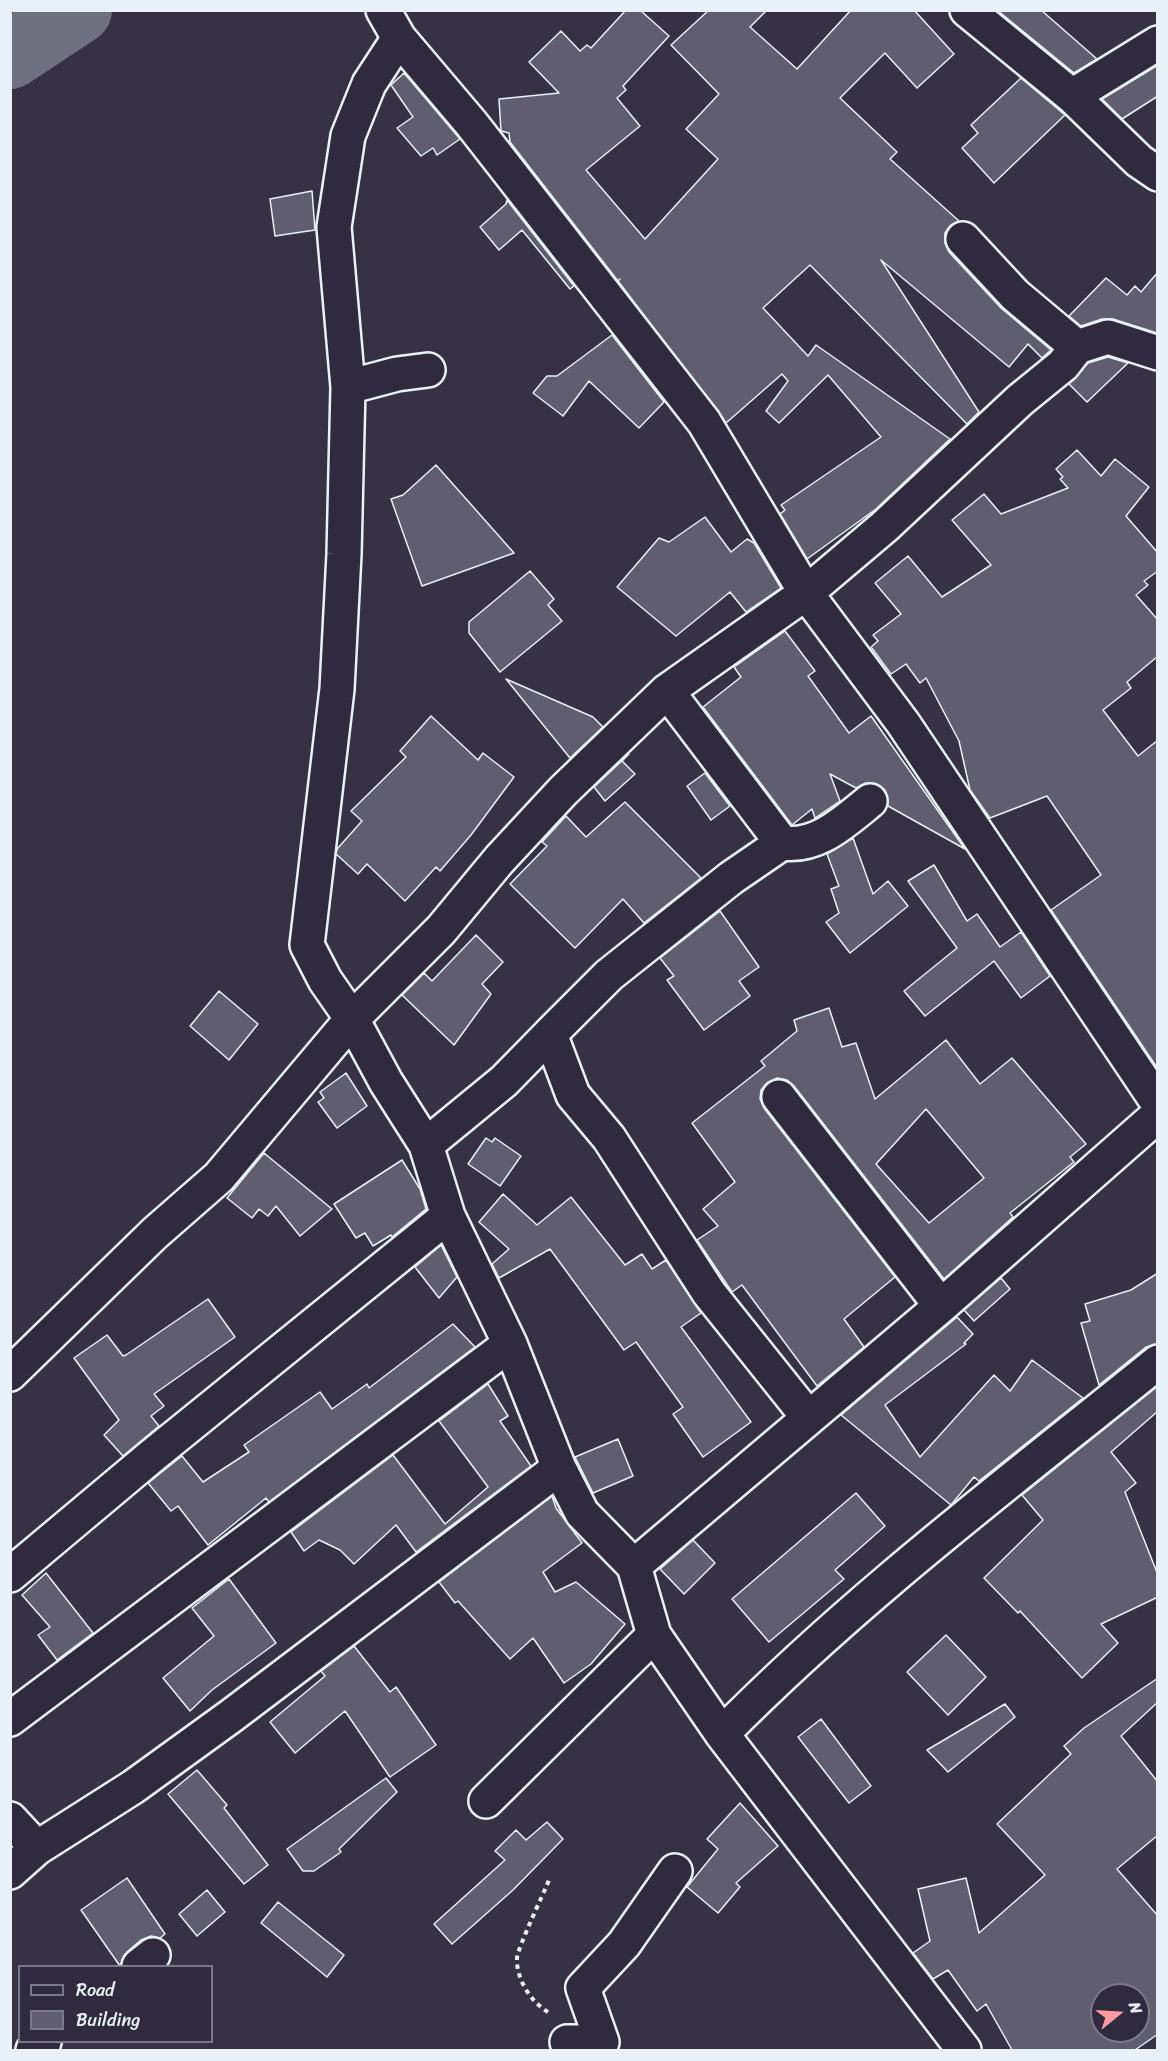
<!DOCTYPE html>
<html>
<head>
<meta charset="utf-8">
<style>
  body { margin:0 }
  #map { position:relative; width:1168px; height:2061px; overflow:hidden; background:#363244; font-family:Sriracha,sans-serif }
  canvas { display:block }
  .frame { position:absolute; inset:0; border:12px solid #e8f1f8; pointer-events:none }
  .legend { position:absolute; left:18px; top:1965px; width:195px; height:78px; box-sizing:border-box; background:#2f2a3d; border:2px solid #797a88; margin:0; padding:8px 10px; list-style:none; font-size:18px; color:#e8f1f8 }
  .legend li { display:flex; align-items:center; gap:12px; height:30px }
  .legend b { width:30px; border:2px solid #797a88 }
  .north { position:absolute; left:1090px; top:1983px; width:60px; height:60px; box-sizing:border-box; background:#2f2a3d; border:2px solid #797a88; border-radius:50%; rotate:72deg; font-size:16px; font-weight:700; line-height:24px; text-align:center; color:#e8f1f8 }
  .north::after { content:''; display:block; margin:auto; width:21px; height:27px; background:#ff9aa2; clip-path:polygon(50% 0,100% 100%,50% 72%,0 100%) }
</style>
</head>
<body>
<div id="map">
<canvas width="1168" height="2061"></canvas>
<div class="frame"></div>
<ul class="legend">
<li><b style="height:8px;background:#2f2a3d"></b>Road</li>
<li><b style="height:16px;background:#605e6e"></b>Building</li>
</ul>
<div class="north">N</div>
</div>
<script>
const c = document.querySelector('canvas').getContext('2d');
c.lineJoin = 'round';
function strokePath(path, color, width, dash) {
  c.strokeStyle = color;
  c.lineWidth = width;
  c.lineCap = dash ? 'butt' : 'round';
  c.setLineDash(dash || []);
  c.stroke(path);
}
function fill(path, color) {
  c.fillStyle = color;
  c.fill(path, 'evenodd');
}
strokePath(new Path2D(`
  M10 55 78 10`), '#70717f', 68);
const building = new Path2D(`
  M626 10H640L669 36 623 86 626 90 617 98 640 126 586 170 645 239 718 159 686 129 719 94 671 45 709 10H767L750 27 797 69 851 10H914L954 54 917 88 885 53 840 98 897 152 890 159 959 221 951 225 945 233V243L949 252 1001 308 1051 350 1042 358 1028 344 1009 367 881 260 979 412 967 424 810 265 763 308 808 356 816 345 950 439 876 509 807 559 780 514 785 510 781 505 881 437 828 375 779 423 766 411 788 381 782 374 726 423 618 281 620 279 618 281 510 142 509 133 501 131 499 99 559 93 529 62 561 31 580 51 587 45 591 48Z
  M997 10H1041L1097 59 1074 73Z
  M1158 65V96L1122 119 1102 99Z
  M404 73 460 139 437 155 433 148 421 156 397 128 413 117 391 85Z
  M1021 78 1065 115 994 183 962 148 978 133 971 125Z
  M312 191 315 230 275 236 270 199Z
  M507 200 574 286 570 289 522 230 499 250 480 227 506 204Z
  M1158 272 1157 333 1113 319H1102L1081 326 1069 316 1106 278 1127 295 1135 286 1141 292Z
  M612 335 664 402 639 428 589 381 563 416 533 393 547 376H557Z
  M1108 357 1128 363 1087 402 1069 384 1088 363Z
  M1077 450 1101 476 1115 459 1149 487 1126 516 1158 553V571L1144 581 1148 585 1136 595 1158 620V656L1127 682 1131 688 1103 710 1138 756 1158 740V1069L1051 910 1101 875 1047 796 990 818 970 790 959 741 926 678 920 683 906 664 891 674 871 647 878 641 873 635 901 614 875 583 908 556 942 597 991 565 952 520 984 494 1001 514 1068 488 1060 479 1063 477 1056 469Z
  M436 465 514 553 422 586 391 499 403 495Z
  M705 517 731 552 747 539 754 543 781 588 746 612 730 592 676 636 617 587 659 538 669 542Z
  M530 571 554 599 548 605 562 621 500 672 469 633V622Z
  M785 631 815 671 808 676 849 733 871 716 965 849 888 806 885 790 877 784 866 783 856 788 830 774 840 801 815 818 812 809 792 825 703 707 741 677 734 667Z
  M506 679 593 717 603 727 570 758Z
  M431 716 478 760 483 753 514 777 471 835 440 871 436 867 405 901 367 864 358 874 336 854 337 849 362 821 351 811 406 757 400 751Z
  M629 754 622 761 635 774 605 801 594 787Z
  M705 773 730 806 711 820 687 786Z
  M625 802 701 878 644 923 623 899 575 948 510 884 547 846 542 842 566 816 586 837Z
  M853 838 873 894 888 881 908 906 850 953 826 922 839 913 831 889 839 886 827 854Z
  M934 865 967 921 977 914 1000 947 1021 932 1050 976 1021 998 994 961 925 1016 904 991 957 948 908 881Z
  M720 911 759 967 739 981 750 996 704 1030 667 980 674 976 660 958Z
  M476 935 503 962 482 984 491 994 454 1045 402 995 424 973 432 981Z
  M219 991 258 1024 229 1060 190 1026Z
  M829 1008 842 1047 856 1043 875 1099 946 1040 980 1084 1012 1058 1086 1144 1070 1157 1074 1162 1010 1213 1013 1217 944 1279 794 1086 787 1080 777 1078 767 1083 761 1090 760 1099 764 1108 895 1277 844 1319 864 1347 817 1386 742 1285 732 1292 697 1240 718 1226 703 1209 735 1182 692 1123 765 1066 761 1061 797 1031 794 1020ZM926 1109 984 1178 929 1223 876 1164Z
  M346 1073 367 1106 337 1128 318 1102 324 1098 320 1092Z
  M486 1138 492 1142 495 1138 521 1156 500 1186 468 1164Z
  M264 1153 332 1209 300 1236 276 1206 268 1216 259 1209 252 1218 227 1198Z
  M402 1160 420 1189 426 1209 392 1237 391 1235 373 1246 365 1233 356 1238 334 1204Z
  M503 1194 537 1225 571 1197 625 1265 642 1254 652 1269 666 1260 701 1313 681 1327 751 1422 703 1457 673 1414 683 1407 636 1342 624 1350 550 1249 499 1278 492 1264 509 1249 479 1222Z
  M441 1245 457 1277 439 1298 415 1267Z
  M1158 1273V1344L1146 1347 1099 1385 1081 1323 1090 1321 1085 1304 1131 1290Z
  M1001 1278 1010 1289 974 1321 964 1310Z
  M208 1299 235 1337 154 1394 164 1406 151 1416 159 1426 123 1456 104 1435 119 1420 74 1358 107 1335 123 1356 126 1355Z
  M957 1317 973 1334 964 1343 966 1344 885 1405 920 1457 994 1375 1010 1391 1032 1360 1083 1398 979 1481 974 1477 951 1505 841 1415Z
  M453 1324 475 1347 269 1502 266 1498 208 1545 178 1506 171 1511 148 1483 182 1456 203 1482 249 1452 244 1445 320 1392 332 1409 367 1384 369 1388Z
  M488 1384 508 1416 500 1421 531 1466 416 1552 396 1525 354 1564 340 1550 319 1540 304 1551 291 1532 393 1455 445 1524 488 1487 439 1421Z
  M1158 1386V1411L1111 1452 1136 1483 1125 1492 1158 1575V1597L1101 1624 1118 1643 1082 1678 1020 1611 1018 1613 984 1578 1043 1520 1022 1495Z
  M618 1439 633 1476 593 1493 575 1457Z
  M856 1493 885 1526 835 1570 844 1579 769 1642 732 1599Z
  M552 1496 556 1508 582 1543 543 1572 555 1592 576 1582 625 1624 591 1664 564 1683 533 1638 510 1659 458 1601 455 1603 439 1582Z
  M693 1540 715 1563 684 1594 660 1569Z
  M46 1573 93 1633 57 1660 38 1635 50 1627 22 1595Z
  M229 1579 276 1643 212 1690 190 1711 163 1678 214 1636 192 1608Z
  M946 1635 986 1677 948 1715 907 1672Z
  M354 1646 390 1692 396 1687 436 1745 390 1777 345 1711 295 1753 270 1722 325 1676 321 1671Z
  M1158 1678V1702L1121 1736 1158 1782V1835L1117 1869 1158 1916V2034L1135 2050H1012L986 2004 977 2011 948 1970 933 1979 913 1953 930 1941 918 1889 966 1878 979 1933 1045 1875 997 1824 1071 1754 1064 1746 1084 1728ZM1102 1995H1138V2031H1102Z
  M1005 1704 1015 1717 948 1772 927 1750Z
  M821 1719 871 1786 849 1803 798 1737Z
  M197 1770 227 1805 224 1808 268 1865 244 1884 168 1794Z
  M386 1778 397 1792 339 1849 341 1852 314 1871H303L287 1849Z
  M740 1803 778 1846 736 1883 740 1887 718 1913 687 1887 718 1849 707 1839Z
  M547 1822 563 1839 513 1890 452 1944 434 1924 505 1860 495 1851 516 1830 526 1840Z
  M127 1878 165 1934 160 1938 151 1936 141 1940 127 1952 120 1966 81 1910Z
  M207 1890 225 1912 197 1936 179 1914Z
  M278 1902 344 1955 327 1977 261 1923Z`);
fill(building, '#605e6e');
strokePath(building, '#e8f1f8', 1.5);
const street = new Path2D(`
  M383 10 399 38 471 123 704 422 806 593 903 723 1158 1103
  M967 10 1072 96 1139 161 1158 174
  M1072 96 1158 43
  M963 239 1015 295 1077 347
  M348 387 397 374 428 370
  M667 691 782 843 731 878 609 975 550 1034 573 1095 609 1138 709 1293 808 1417
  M782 843C817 848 844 822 870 801
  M779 1097 941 1306
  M426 1145 504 1081 550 1034
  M10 1374 155 1233 219 1177 352 1019 325 980 307 945 337 689 344 554 348 387 334 227 348 136 369 84 399 38
  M634 1566 941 1306 1158 1115
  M10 1575 153 1455 448 1216
  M10 1719 510 1344
  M722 1734C856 1598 1010 1482 1158 1362
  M486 1801 654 1635
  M10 1819 37 1848
  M10 1872 37 1848 133 1787 231 1716 559 1468
  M139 1966 153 1955
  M567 2042H602L583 1988 624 1944 675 1871
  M33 2050 44 2042
  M964 2050 722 1734 654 1635 634 1566 582 1513 559 1468 510 1344 448 1216 426 1145 386 1082 352 1019 441 930 499 860 563 791 667 691 806 593 884 527 1020 400 1063 365 1077 347 1108 337 1158 353`);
strokePath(street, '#e8f1f8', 38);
strokePath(new Path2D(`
  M548 2012C531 2002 516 1979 517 1958 518 1947 543 1895 549 1880`), '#e8f1f8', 4, [4.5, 4.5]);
strokePath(street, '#2f2a3d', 33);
</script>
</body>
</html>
